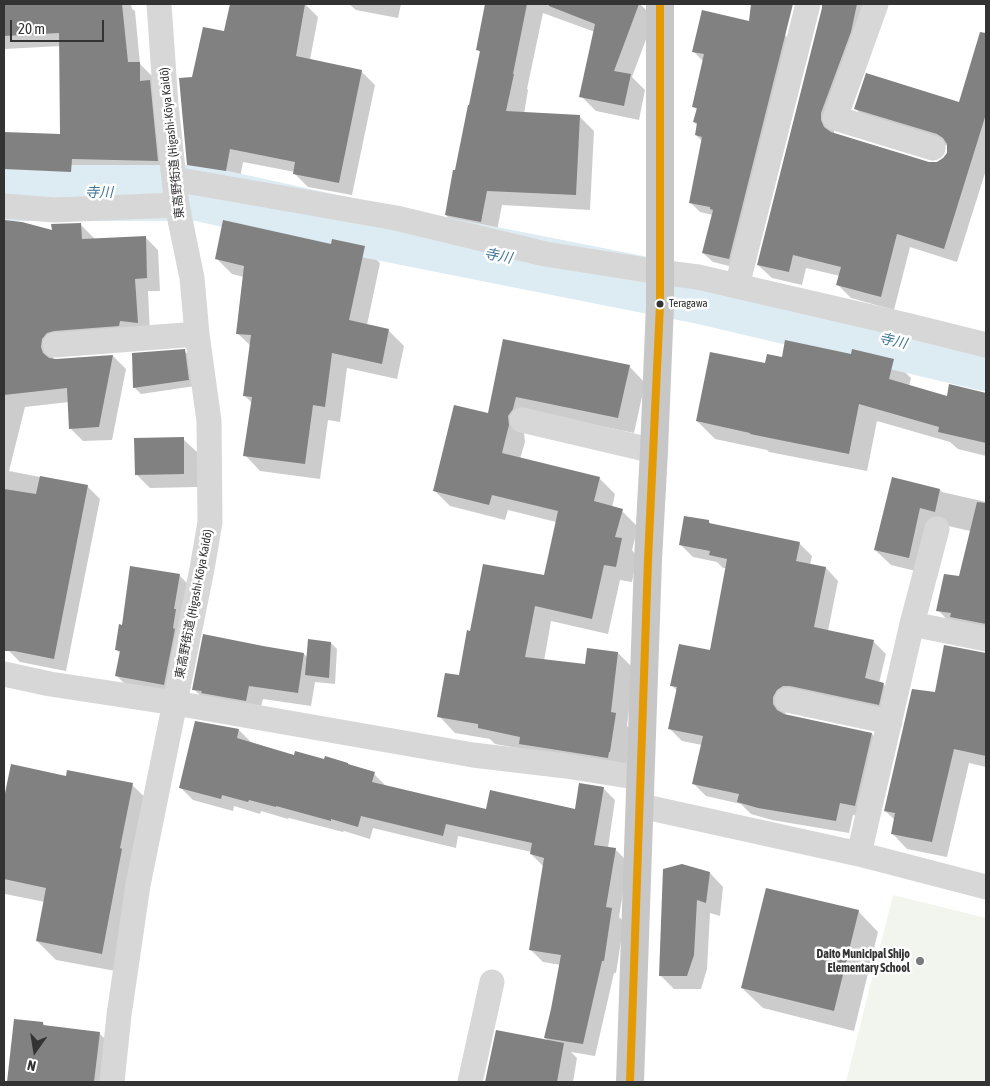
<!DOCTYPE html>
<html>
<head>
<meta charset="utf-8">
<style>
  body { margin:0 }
  #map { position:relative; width:990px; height:1086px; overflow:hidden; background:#fff; font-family:"Asap Condensed",sans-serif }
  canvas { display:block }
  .frame { position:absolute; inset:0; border:5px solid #333; pointer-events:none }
  .north { position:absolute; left:10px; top:1026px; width:50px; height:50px; -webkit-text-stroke:4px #fff; paint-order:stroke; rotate:193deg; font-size:14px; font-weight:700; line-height:20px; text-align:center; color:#333 }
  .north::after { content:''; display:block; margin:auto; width:18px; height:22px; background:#333; clip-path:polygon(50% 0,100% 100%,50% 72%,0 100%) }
  .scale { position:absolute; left:10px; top:20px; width:94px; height:22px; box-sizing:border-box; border:2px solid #333; border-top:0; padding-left:6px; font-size:15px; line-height:18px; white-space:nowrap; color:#333; -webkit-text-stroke:4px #fff; paint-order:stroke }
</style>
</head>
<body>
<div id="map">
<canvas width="990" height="1086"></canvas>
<div class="frame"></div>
<div class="north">N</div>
<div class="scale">20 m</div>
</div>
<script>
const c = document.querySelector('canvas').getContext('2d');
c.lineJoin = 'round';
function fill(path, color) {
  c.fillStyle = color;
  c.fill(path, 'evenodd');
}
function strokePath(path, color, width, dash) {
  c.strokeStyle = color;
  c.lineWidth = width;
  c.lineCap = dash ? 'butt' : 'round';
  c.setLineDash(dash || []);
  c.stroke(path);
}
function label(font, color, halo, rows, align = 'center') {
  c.font = font + ' "Asap Condensed","Noto Sans JP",sans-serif';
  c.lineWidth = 5;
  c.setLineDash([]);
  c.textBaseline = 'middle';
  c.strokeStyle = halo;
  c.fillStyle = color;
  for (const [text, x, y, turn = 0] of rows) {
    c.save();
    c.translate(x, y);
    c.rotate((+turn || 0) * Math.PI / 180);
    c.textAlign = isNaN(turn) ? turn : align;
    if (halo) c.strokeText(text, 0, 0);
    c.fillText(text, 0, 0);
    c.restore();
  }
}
fill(new Path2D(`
  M893 895 986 918V1082H846Z`), '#f1f5ed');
fill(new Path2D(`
  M4 4H131L132 9 135 11 140 64 153 77 170 174 85 172 84 185 4 182V133L62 135 61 46 4 49Z
  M232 4H305L318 17 310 60 361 71 375 85 352 195 308 187 294 173 295 172 243 162 239 184 202 178 188 165 193 79 225 33Z
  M349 4H401L398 18 356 10Z
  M486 4H640L654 18 632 77 645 90 639 120 596 111 581 96 595 32 543 13 527 89 528 90 524 114 579 116 594 131 590 210 502 205 496 236 461 230 446 215 481 53 477 49Z
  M824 4H881L834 127V134L929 163H936L944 159 948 152V146L868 122 855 108 960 103 978 74 986 50V170L957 262 910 247 894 310 851 298 838 285 840 276 806 268 802 285 772 278 758 265Z
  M785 35 794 45 738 268 713 262 703 253 713 215 700 212 690 202 703 142 696 135 698 126 694 122 697 110 693 106 703 61 693 51Z
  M4 222 21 223 53 232 81 225 94 238V239L145 237 158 250 160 291H148L150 335 54 352 53 360 113 356 126 369 112 440 83 441 70 428 69 402 25 407 9 471 87 486 100 499 66 671 20 662 7 649 8 643 4 642Z
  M332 246 365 248 380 263 367 325 388 330 404 346 397 379 347 368 340 422 328 420 320 479 260 471 245 455 252 403 244 395 251 346 237 333 244 277 232 274 216 258Z
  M504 341 629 366 645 383 634 433 532 412 524 433 525 442 520 459 599 478 615 494 612 508 622 511 638 527 632 550 637 556 632 582 620 580 608 634 551 621 544 661 586 665 618 653 634 669 627 726 632 730 626 767 495 744 490 739 455 733 439 716 460 677 471 632 545 577 556 522 508 510 505 520 450 506 434 490 489 414Z
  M184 351 191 357 195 386 141 394 134 387Z
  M852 355 893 361 911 378 909 386 948 397 950 386 986 394V456L958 449 950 442 877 421 867 471 769 452 767 450 715 439 697 421 766 365 783 358Z
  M183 439 197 452 198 487 150 488 136 474Z
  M893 479 940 490 942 492 986 502V636L953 626 938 610 960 578 971 532 970 531 935 523 924 573 891 565 875 550Z
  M709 522 712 525 799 543 812 556 810 565 826 568 838 581 828 631 873 641 886 654 879 683 883 684 896 697 891 717 785 710 786 716 872 734 884 747 868 818 853 815 849 833 772 820 751 814 741 804 706 796 693 783 702 745 682 741 669 728 677 691 672 685 711 652 726 568H723L717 562 693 557 680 544Z
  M179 575 188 584 173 693 125 684 116 675 120 653 117 650 123 626Z
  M331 643 337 649 335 684 315 682 311 706 263 699 259 714 207 703 194 689 304 654 308 658Z
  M983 654H986V767L969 763 947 857 907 849 892 833 895 820 885 811 936 694Z
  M239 730 251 742 295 757 350 766 374 774 387 787 487 810H576L603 788 615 800 608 848 615 849 628 862 619 917 624 922 616 973H614L595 1056 571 1052 577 1058 573 1082H486L497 1031 549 1041 545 1038 561 965 543 962 530 949 544 867 531 854 532 852 458 836 456 848 373 828 370 839 344 831 343 832 289 818 288 819 261 811 260 814 234 806 233 811 193 800 181 788Z
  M12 766 66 777 132 785 152 804 121 972 56 960 37 941 45 902 5 894 4 899V804Z
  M710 873 723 887 720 916 710 913 707 969 701 989H674L660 975Z
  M858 911 878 932 854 1031 763 1008 742 988Z
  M15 1020 43 1023 46 1027 99 1033 116 1050 113 1082H9Z`), '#0003');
strokePath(new Path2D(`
  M4 193H198L358 228 701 296 986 363`), '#ddebf3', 56);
fill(new Path2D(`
  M4 4H122L128 62H140V81L150 80 158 161 72 159 71 172 4 169V132L60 134 59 33 4 36Z
  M230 4H305L296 56 362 70 339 183 293 174 295 162 230 149 226 171 187 165 179 78 192 77 203 27 224 31Z
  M485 4H527L513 74H514L506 111 580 115 576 195 487 191 481 222 445 215 453 170H455L468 105H469L480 51 476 50Z
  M549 4H639L614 71 631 74 624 106 579 97 595 24 549 6Z
  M751 4H793L729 259 702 253 713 210 710 209V207L689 203 702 137 695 135 697 123 693 122 697 108 692 107 704 54 692 52 702 10 749 21Z
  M822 4H857L851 32 821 113V120L824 127 831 132 929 162H937L943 158 947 153V144L943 138 937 134 854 109 866 73 959 102 980 32 986 33V114L944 249 897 234 881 297 836 285 841 267 793 255 789 272 757 265 822 8Z
  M4 220 22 222 52 230 51 224 81 223 82 239 146 236 147 278 135 279 138 323 120 321 119 326 54 331 47 333 42 339 41 347 43 353 49 358 56 359 113 355 99 427 69 429 67 388 4 395Z
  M223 220 331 244 332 239 365 246 349 320 389 329 382 364 332 353 325 407 313 405 305 464 243 456 252 397 243 396 251 335 236 334 244 266 215 259Z
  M503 339 630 365 618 418 516 397 513 409 508 416 509 425 502 453 600 477 594 501 623 509 615 537 622 538 616 567 604 565 592 619 535 606 525 657 585 664 587 648 618 652 611 712 616 713 610 752H609L608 758 519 744 520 737 478 728V724L437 717 445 673 459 675 467 630 470 631 483 564 544 575 558 511 492 495 489 505 433 491 454 405 488 413Z
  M785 340 851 354 852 349 894 359 889 379 947 396 949 384 986 393V443L938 432 939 427 859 404 849 454 750 434V433L696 421 710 352 765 363 767 354 782 357Z
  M185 349 189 380 133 388 132 353Z
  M184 437V474L135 475 134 438Z
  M40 476 88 485 54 659 14 651H4V489L36 494Z
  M892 477 940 489 935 512 920 508 909 558 874 550Z
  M977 502 986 503V624L950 617 951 613 936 611 944 574 959 576Z
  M684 516 709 520V523L800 542 796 561 826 567 814 627 874 640 865 678 884 683 879 705 790 686H783L777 690 773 697V704L777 710 784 714 872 733 855 806 840 803 836 821 758 808 737 802 739 794 692 784 703 736 668 729 677 687 670 686 679 644 710 650 727 559 709 555 710 551 679 545Z
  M130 566 180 574 174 609H176L173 628 175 629 164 685 115 676 120 651 115 650 119 624 122 625Z
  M203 634 263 646 304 653 298 693 249 686 246 701 201 693 202 691 192 690Z
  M308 639 331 642 329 678 305 675Z
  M944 645 986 653V756L954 749 932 842 891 834 895 813 884 811 912 689 935 692Z
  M195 721 239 729 237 738 294 755 295 751 324 759 325 756 348 763V764L375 772 372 782 486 809 490 790 575 809 579 783 604 787 594 845 616 848 606 907 612 908 604 961H602L583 1044 544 1038 551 1009 561 955 529 950 544 858 530 854 532 843 446 824 443 836 361 816 358 827 331 819V821L276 806V807L249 800 248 802 222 795 221 799 179 788Z
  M11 764 66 776 67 770 133 783 120 848 122 849 102 954 36 941 46 888 4 879V798Z
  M682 864 710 872 706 903 697 900 694 955 687 976H659L663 869Z
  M766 888 859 910 834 1011 741 988Z
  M14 1019 43 1022V1025L100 1032 94 1082H7Z
  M496 1030 564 1043 557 1082H485Z`), '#818181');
strokePath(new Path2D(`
  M876 4 835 118 933 148
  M174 179 396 218 545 254 659 272 698 277 910 326 986 345
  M4 206 54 210 177 205
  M737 286 808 4
  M55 345 197 334
  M522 420 654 451
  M912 624 986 639
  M4 674 50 684 175 703 473 755 566 766 641 778
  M787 700 890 722
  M641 806 859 854 986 887
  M859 854 912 624 937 529
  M112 1082 119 1015 138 885 202 569 210 522 209 421 197 334 192 278 177 205 174 179 166 105 159 4
  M470 1082 492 982`), '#d7d7d7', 25);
strokePath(new Path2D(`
  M630 1082 648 560 654 451 660 305V4`), '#c7c7c7', 28);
strokePath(new Path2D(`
  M630 1082 648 560 660 305V4`), '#e39a05', 8);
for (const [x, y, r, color] of [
  [660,304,4.5,"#333"],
  [920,961,5,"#7a7a7a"]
]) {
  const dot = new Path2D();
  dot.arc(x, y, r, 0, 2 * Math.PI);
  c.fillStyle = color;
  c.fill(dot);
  strokePath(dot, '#fff', 2);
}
label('11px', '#333', '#fff', [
  ["Teragawa",669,304]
], 'left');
label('12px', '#333', '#fff', [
  ["東高野街道 (Higashi-Kōya Kaidō)",172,143,-96],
  ["東高野街道 (Higashi-Kōya Kaidō)",194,604,-79]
]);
label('bold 12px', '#333', '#fff', [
  ["Daito Municipal Shijo",910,954],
  ["Elementary School",910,968]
], 'right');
label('italic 14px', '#3f7597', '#fff', [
  ["寺川",99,193],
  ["寺川",498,256,11],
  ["寺川",893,341,13]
]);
</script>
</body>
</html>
